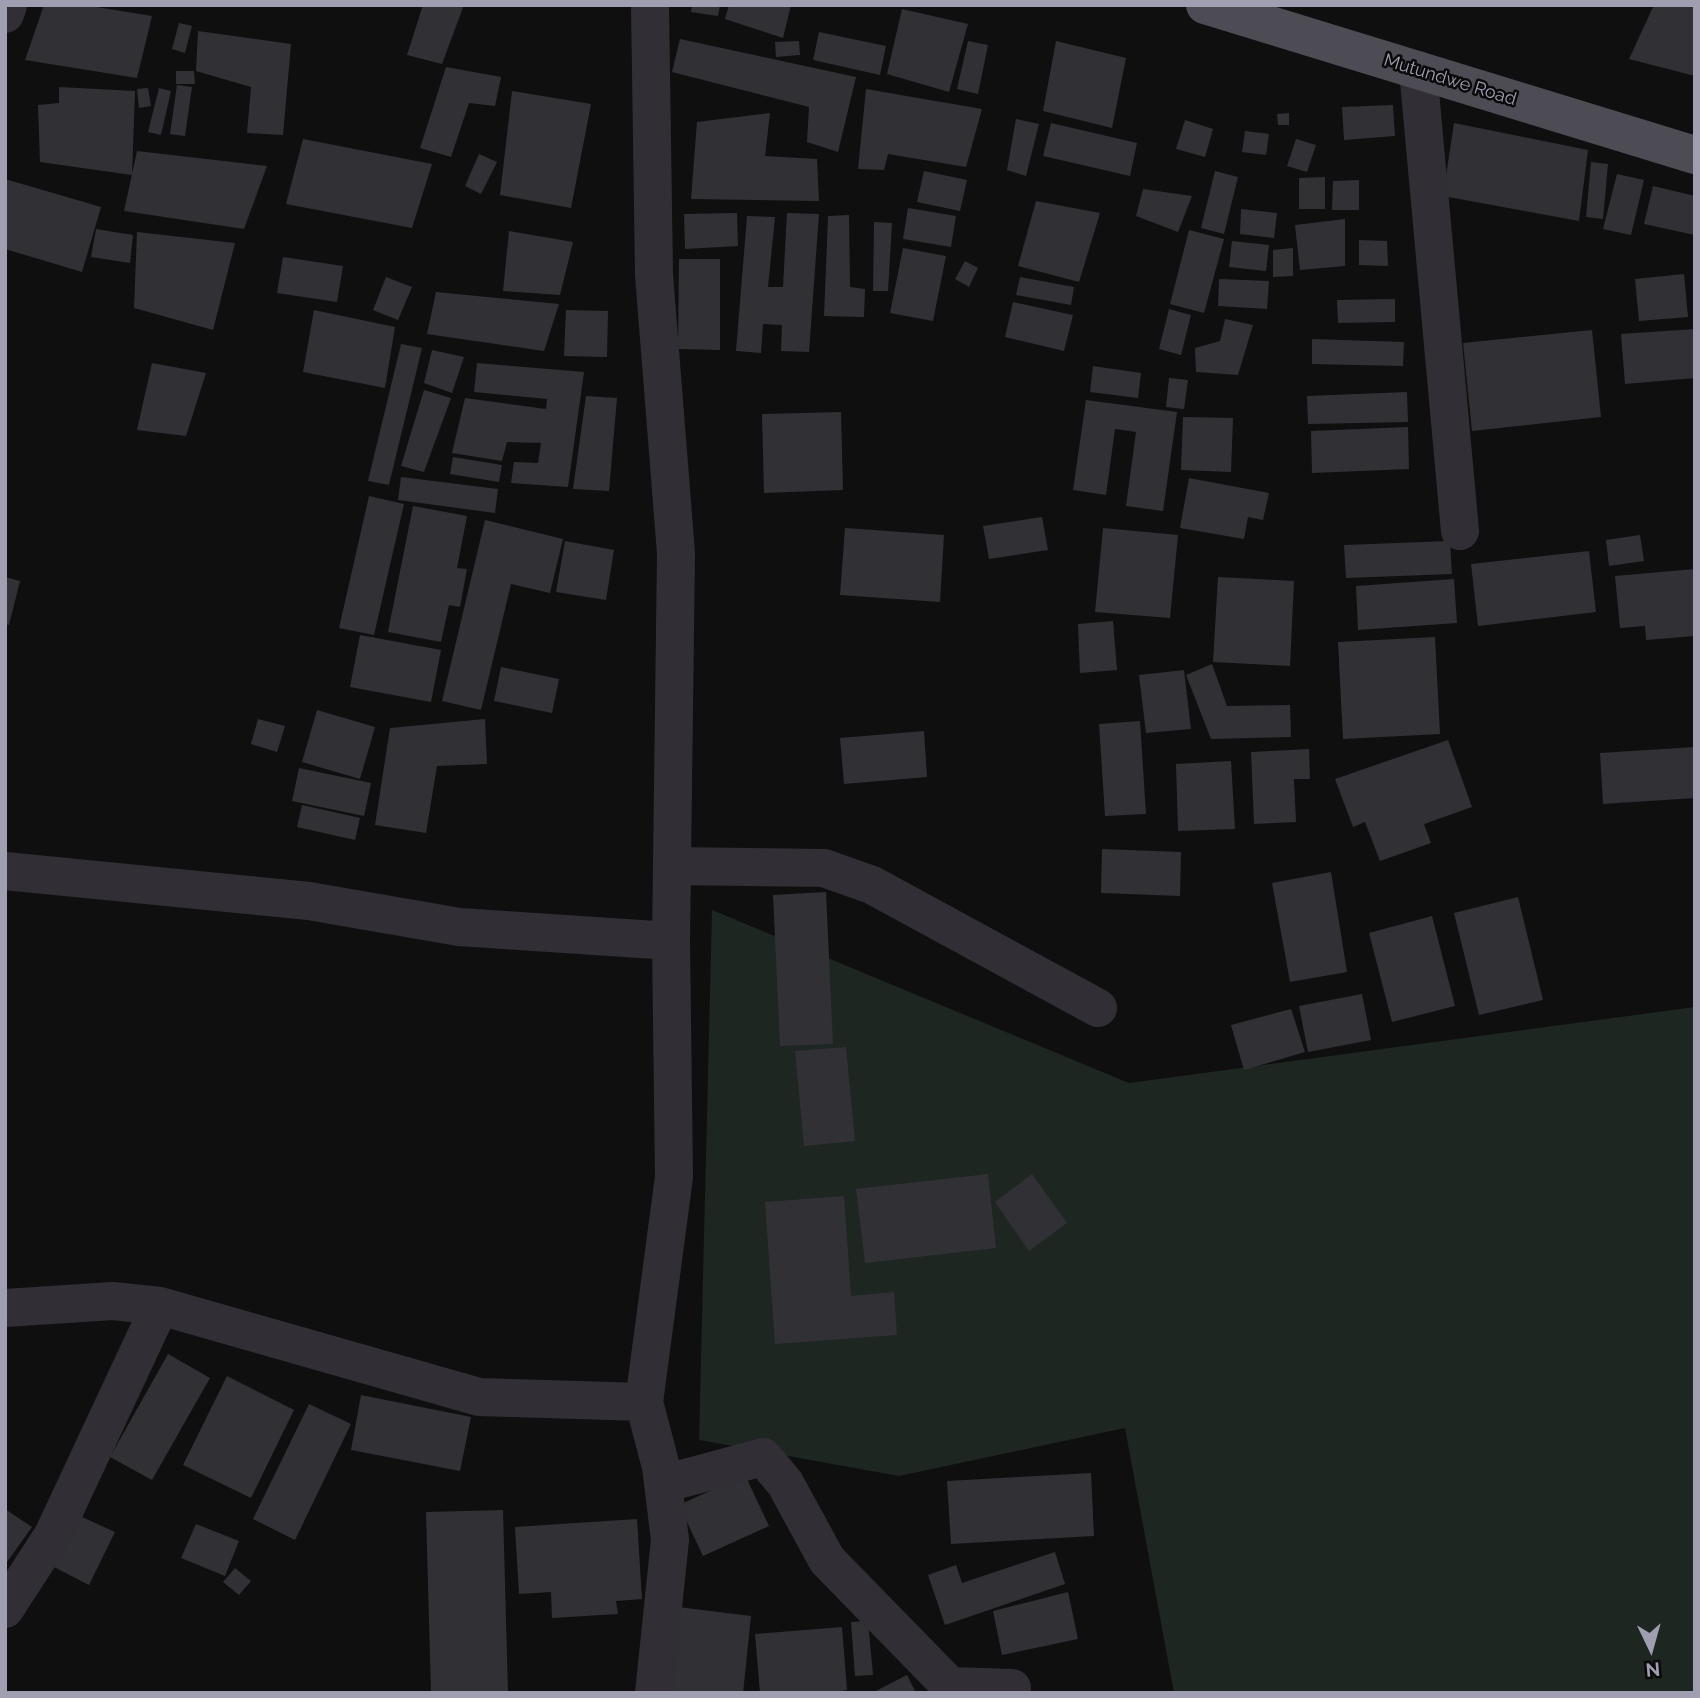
<!DOCTYPE html>
<html>
<head>
<meta charset="utf-8">
<style>
  body { margin:0 }
  #map { position:relative; width:1700px; height:1698px; overflow:hidden; background:#0f0f10; font-family:Raleway,sans-serif }
  canvas { display:block }
  .frame { position:absolute; inset:0; border:7px solid #a09fb2; pointer-events:none }
  .north { position:absolute; left:1616px; top:1614px; width:70px; height:70px; -webkit-text-stroke:5px #0a0a0b; paint-order:stroke; rotate:175deg; font-size:19px; font-weight:700; line-height:28px; text-align:center; color:#a09fb2 }
  .north::after { content:''; display:block; margin:auto; width:24px; height:32px; background:#a09fb2; clip-path:polygon(50% 0,100% 100%,50% 72%,0 100%) }
</style>
</head>
<body>
<div id="map">
<canvas width="1700" height="1698"></canvas>
<div class="frame"></div>
<div class="north">N</div>
</div>
<script>
const c = document.querySelector('canvas').getContext('2d');
c.lineJoin = 'round';
function fill(path, color) {
  c.fillStyle = color;
  c.fill(path, 'evenodd');
}
function strokePath(path, color, width, dash) {
  c.strokeStyle = color;
  c.lineWidth = width;
  c.lineCap = dash ? 'butt' : 'round';
  c.setLineDash(dash || []);
  c.stroke(path);
}
function label(font, color, halo, rows, align = 'center') {
  c.font = font + ' Raleway,sans-serif';
  c.lineWidth = 5;
  c.setLineDash([]);
  c.textBaseline = 'middle';
  c.strokeStyle = halo;
  c.fillStyle = color;
  for (const [text, x, y, turn = 0] of rows) {
    c.save();
    c.translate(x, y);
    c.rotate((+turn || 0) * Math.PI / 180);
    c.textAlign = isNaN(turn) ? turn : align;
    if (halo) c.strokeText(text, 0, 0);
    c.fillText(text, 0, 0);
    c.restore();
  }
}
fill(new Path2D(`
  M712 910 1129 1083 1695 1007V1693H1174L1125 1428 899 1476 699 1440Z`), '#1d2621');
fill(new Path2D(`
  M44 5H84L152 16 137 78 25 60Z
  M423 5H464L442 64 407 55Z
  M692 5H720L718 16 691 12Z
  M729 5H791L783 38 725 19Z
  M1654 5H1695V76L1629 59Z
  M902 9 968 24 949 92 887 74Z
  M179 23 192 26 185 53 172 49Z
  M198 31 291 44 283 135 247 133 251 87 196 71Z
  M819 32 886 46 880 75 813 60Z
  M680 39 856 77 838 152 807 142 809 107 672 72Z
  M799 41 800 55 776 57 775 42Z
  M968 41 988 45 978 94 957 89Z
  M1056 41 1126 58 1112 128 1043 111Z
  M446 67 501 77 495 106 469 103 451 157 420 148Z
  M176 71H194L195 84H176Z
  M177 85 192 87 185 136 170 134Z
  M59 87 135 91 132 175 40 162 38 105 59 103Z
  M148 88 151 106 139 108 137 89Z
  M159 88 171 91 161 135 148 132Z
  M866 89 982 109 966 167 888 154 884 170 858 169Z
  M512 91 591 104 571 208 500 195Z
  M1393 105 1395 136 1344 140 1342 107Z
  M770 113 765 156 817 159 819 201 691 199 697 122Z
  M1289 113V125H1278L1277 114Z
  M1016 119 1039 124 1026 176 1007 170Z
  M1185 120 1213 129 1205 157 1176 149Z
  M1051 123 1137 143 1130 176 1043 156Z
  M1454 123 1588 150 1579 221 1443 196Z
  M1245 131 1269 134 1266 155 1242 152Z
  M303 139 432 164 412 228 286 204Z
  M1296 139 1316 145 1307 172 1287 166Z
  M137 151 267 166 244 229 124 211Z
  M479 154 497 162 481 194 465 186Z
  M1591 162 1608 164 1603 219 1586 217Z
  M924 171 967 180 960 211 917 202Z
  M1215 171 1238 177 1224 234 1201 228Z
  M1617 174 1644 180 1631 235 1603 229Z
  M1325 177V209H1299V178Z
  M5 179 101 207 82 272 5 249Z
  M1359 180V210H1332L1333 181Z
  M1653 186 1695 196V235L1644 224Z
  M1143 189 1192 196 1178 232 1136 216Z
  M1036 201 1100 213 1079 282 1018 266Z
  M908 208 956 216 951 247 903 239Z
  M1241 209 1277 213 1274 238 1240 234Z
  M737 213 738 246 685 249 684 214Z
  M787 213 819 214 809 352 781 351 782 325 763 324 761 353 736 351 747 216 775 217 768 287H783Z
  M849 215 850 287 865 289 864 317 824 316 828 216Z
  M1345 219V266L1300 270 1295 225Z
  M874 222 892 223 888 291H873Z
  M96 229 133 235 130 263 91 257Z
  M1189 230 1224 239 1204 313 1170 304Z
  M509 231 573 242 560 295 503 291Z
  M137 232 235 243 213 330 134 308Z
  M1359 240 1387 241 1388 266 1359 265Z
  M1232 241 1269 245 1266 271 1229 267Z
  M903 248 946 256 933 321 890 313Z
  M1293 248V276L1273 277V250Z
  M283 257 343 266 337 302 277 293Z
  M679 259H720V350L678 349Z
  M965 261 978 268 969 287 955 279Z
  M1684 274 1688 317 1639 321 1635 279Z
  M386 277 412 287 398 320 373 310Z
  M1020 277 1074 287 1071 305 1016 295Z
  M1219 279 1269 281 1267 309 1218 306Z
  M436 292 559 304 544 351 427 334Z
  M1395 299V322L1338 323 1337 300Z
  M1013 302 1073 315 1064 351 1005 337Z
  M1169 309 1191 315 1181 355 1159 349Z
  M314 310 395 327 385 388 303 372Z
  M566 310 608 311 607 357 564 356Z
  M1225 319 1253 325 1238 375 1196 372 1195 348 1220 341Z
  M1695 329V378L1625 384 1621 334Z
  M1592 330 1601 417 1472 431 1463 343Z
  M1312 339 1404 342 1403 366 1312 364Z
  M401 344 422 348 389 485 368 481Z
  M432 350 464 357 452 393 424 383Z
  M152 363 206 373 186 436 137 430Z
  M477 363 584 372 568 487 511 483 514 462 538 463 541 443 507 442 502 461 452 453 465 398 546 409 547 399 474 392Z
  M1093 366 1141 373 1138 398 1090 392Z
  M1169 378 1188 380 1184 409 1166 407Z
  M424 390 451 398 424 472 401 466Z
  M1407 392 1408 422 1308 424 1307 396Z
  M586 396 617 398 609 491 573 489Z
  M1086 400 1177 412 1163 511 1126 506 1136 432 1115 429 1106 495 1073 490Z
  M841 412 843 490 764 493 762 414Z
  M1183 417 1233 418 1231 472 1181 470Z
  M1408 427 1409 469 1312 473 1311 431Z
  M453 457 502 465 499 482 450 474Z
  M401 477 498 489 495 513 398 500Z
  M1189 478 1269 493 1263 520 1248 517 1244 539 1180 528Z
  M369 496 404 504 374 635 339 628Z
  M413 506 467 516 457 568 467 569 460 607 449 605 441 642 388 632Z
  M1042 517 1048 550 989 559 983 526Z
  M485 520 563 539 550 593 511 584 481 710 442 701Z
  M845 528 944 535 940 602 840 595Z
  M1103 528 1178 535 1170 618 1095 612Z
  M1640 535 1644 561 1609 566 1606 540Z
  M565 541 614 550 606 600 556 592Z
  M1450 541 1452 574 1346 578 1344 545Z
  M1589 551 1596 612 1478 626 1471 564Z
  M1695 569V636L1646 640 1645 626 1620 628 1615 576Z
  M5 577 20 581 9 625 5 624Z
  M1218 577 1294 581 1290 666 1213 662Z
  M1454 579 1457 623 1358 630 1356 586Z
  M1113 621 1117 670 1080 673 1078 624Z
  M360 635 441 650 431 702 350 687Z
  M1435 637 1440 734 1343 739 1338 642Z
  M1212 664 1227 706 1290 705 1291 737 1211 739 1186 675Z
  M501 667 559 679 552 713 494 701Z
  M1184 670 1191 729 1146 733 1139 675Z
  M317 710 375 727 360 779 302 762Z
  M258 719 285 726 277 752 251 744Z
  M485 719 487 764 437 766 426 833 375 825 390 728Z
  M1140 721 1146 814 1105 816 1099 724Z
  M924 731 927 777 844 784 840 738Z
  M1448 740 1472 807 1424 824 1431 843 1380 861 1365 822 1353 827 1335 779Z
  M1695 747V798L1603 804 1600 753Z
  M1309 749 1310 779H1294L1296 822 1254 824 1251 752Z
  M1231 761 1235 829 1178 831 1176 764Z
  M299 768 371 783 364 816 292 801Z
  M302 805 360 818 355 840 297 827Z
  M1102 849 1181 852 1180 896 1101 893Z
  M1331 872 1347 972 1290 982 1272 883Z
  M826 892 833 1044 780 1046 773 895Z
  M1518 897 1543 1000 1479 1015 1454 913Z
  M1432 916 1455 1006 1392 1022 1369 933Z
  M1362 994 1371 1040 1308 1052 1299 1006Z
  M1291 1009 1305 1052 1244 1070 1231 1025Z
  M846 1047 855 1141 804 1146 795 1051Z
  M988 1174 996 1248 865 1263 856 1189Z
  M1032 1174 1067 1223 1029 1251 995 1202Z
  M844 1196 851 1296 894 1292 897 1335 775 1344 765 1202Z
  M168 1354 210 1378 152 1480 110 1457Z
  M227 1376 294 1410 251 1498 183 1465Z
  M361 1395 471 1417 460 1471 351 1450Z
  M309 1404 351 1424 295 1540 253 1519Z
  M1091 1473 1094 1536 951 1544 947 1481Z
  M745 1475 769 1526 703 1556 679 1505Z
  M5 1509 32 1527 5 1565Z
  M503 1510 508 1693H431L426 1512Z
  M80 1516 115 1532 89 1585 54 1567Z
  M637 1519 642 1599 616 1601 618 1614 552 1618 551 1592 519 1594 515 1527Z
  M196 1524 239 1541 225 1576 181 1558Z
  M1055 1552 1065 1584 945 1625 928 1575 956 1565 962 1583Z
  M235 1568 251 1581 239 1595 223 1582Z
  M1068 1592 1078 1639 1002 1655 993 1611Z
  M678 1607 751 1616 743 1693H667Z
  M868 1621 873 1675 855 1676 851 1622Z
  M842 1627 847 1690 826 1693H760L755 1634Z
  M907 1675 916 1693H872Z`), '#313135');
strokePath(new Path2D(`
  M650 5 654 275 676 553 671 941 674 1177 644 1402 661 1467 670 1540 654 1693
  M5 14 8 5
  M1418 70 1460 531
  M672 866 824 868 872 885 1098 1008
  M5 871 309 901 459 927 671 941
  M5 1308 113 1301 160 1306 479 1397 644 1402
  M663 1484 763 1457 785 1483 827 1560 950 1686 1012 1688
  M5 1609 53 1535 160 1306`), '#312f35', 38);
strokePath(new Path2D(`
  M1205 5 1695 155`), '#4d4b54', 38);
label('18px', '#a09fb2', '#0a0a0b', [
  ["Mutundwe Road",1450,80,17]
]);
</script>
</body>
</html>
